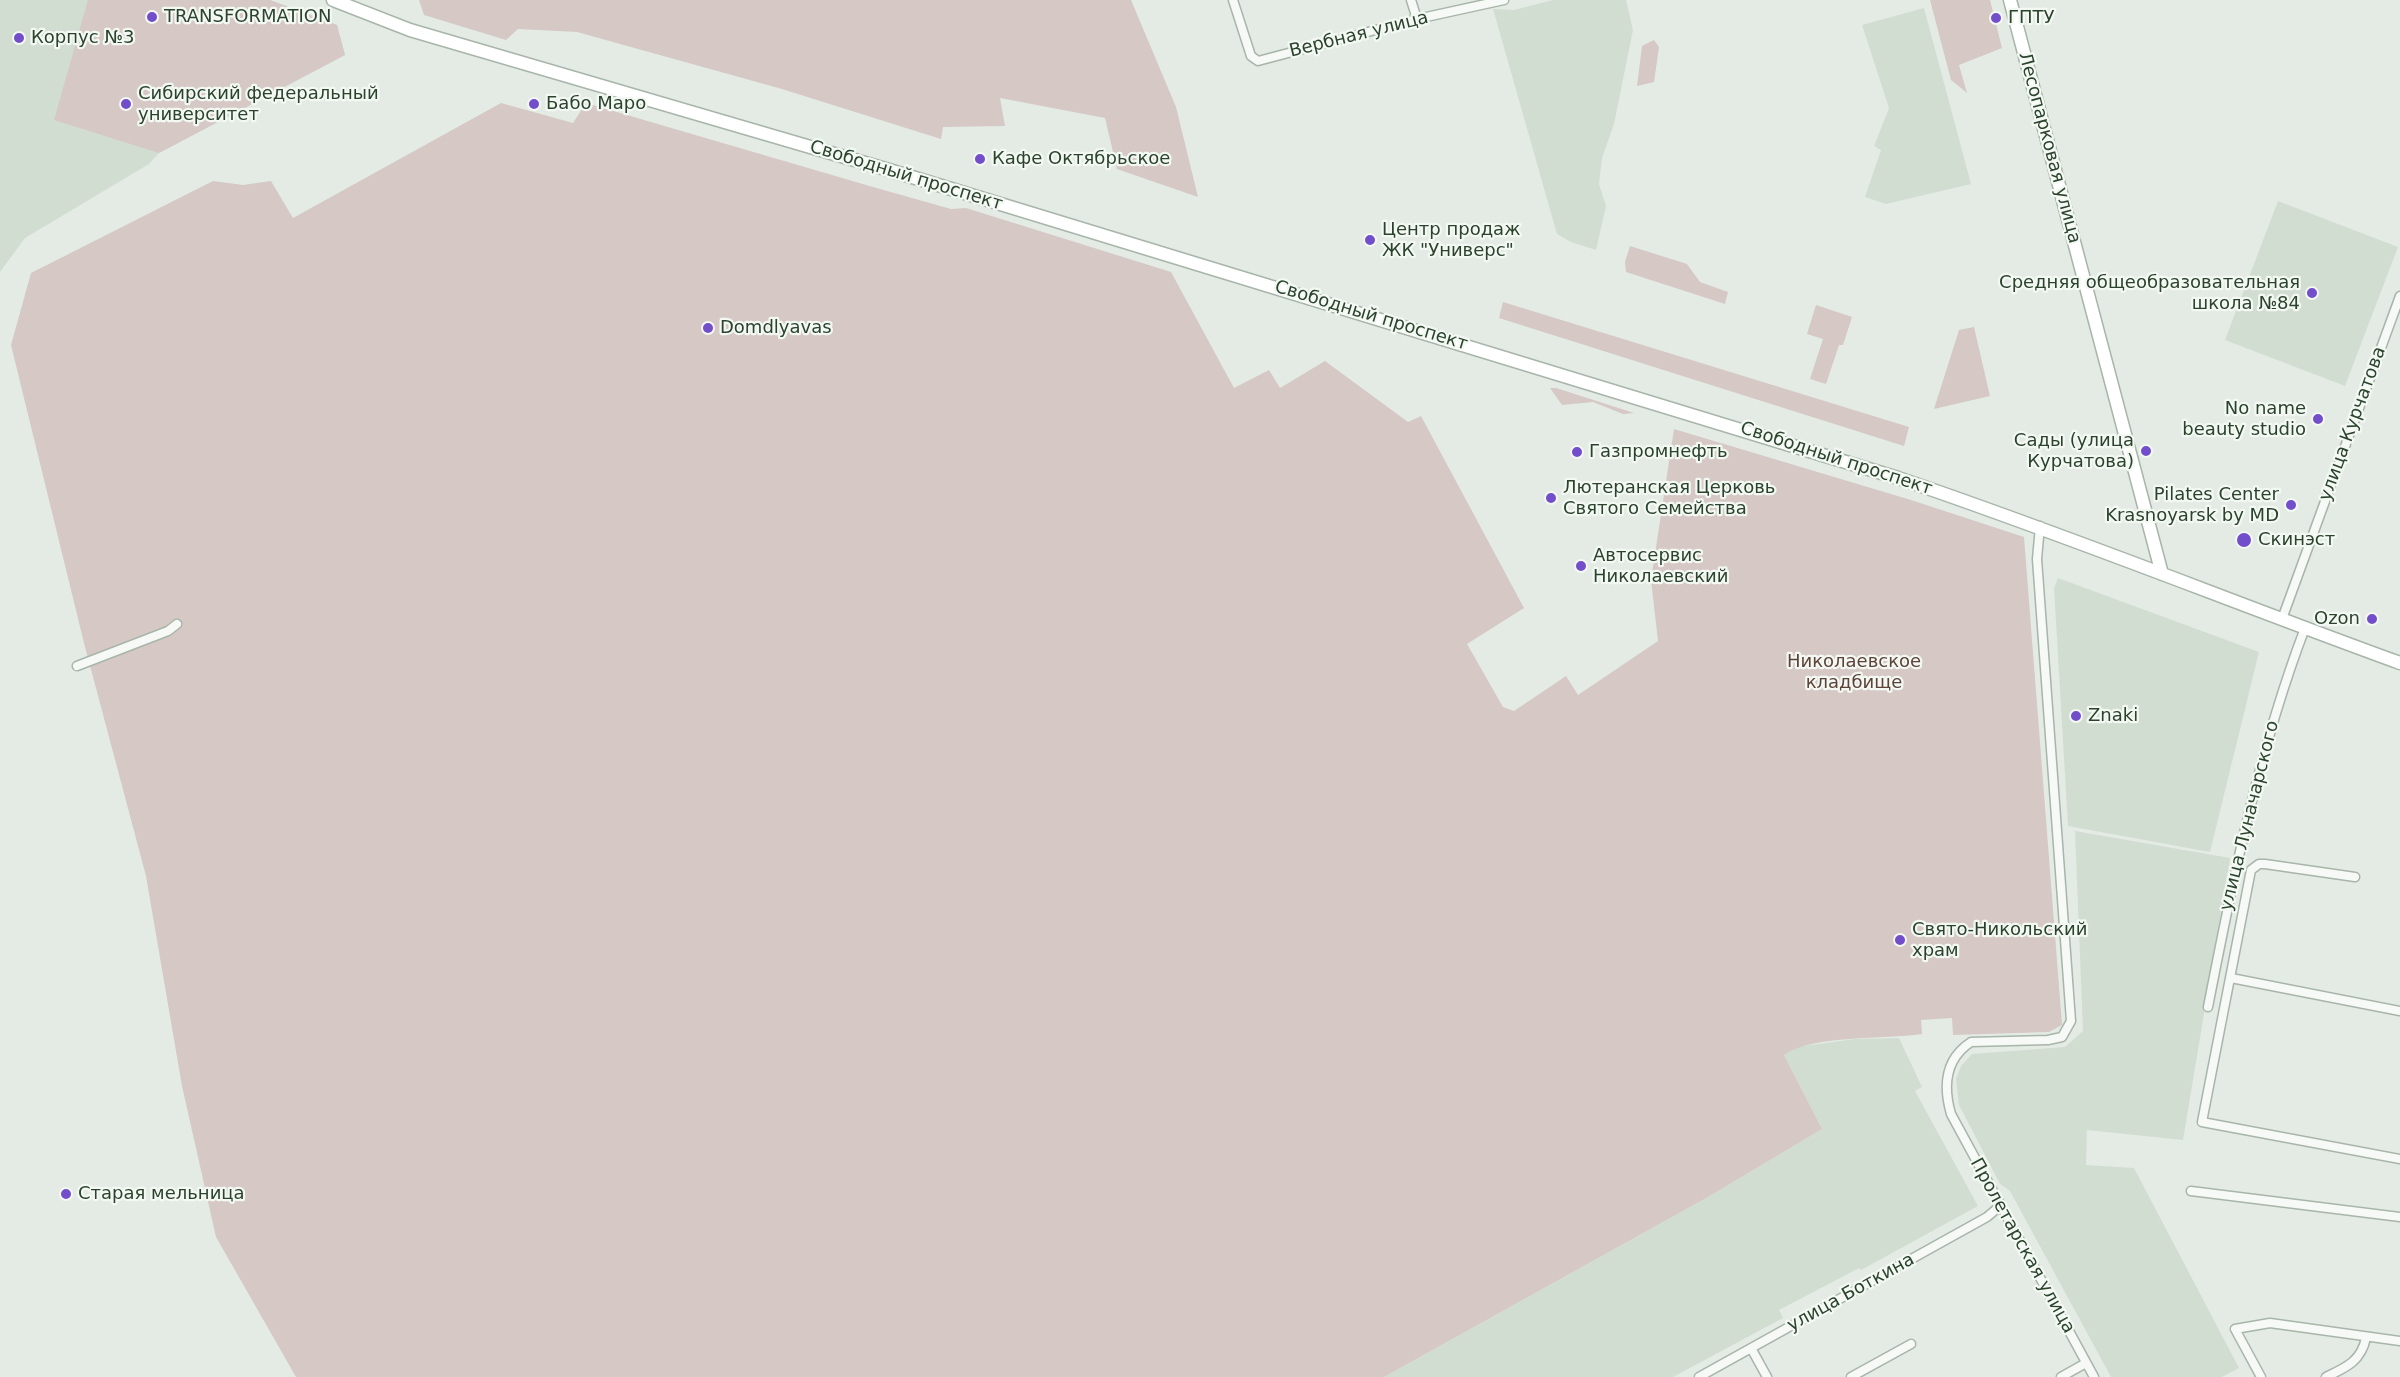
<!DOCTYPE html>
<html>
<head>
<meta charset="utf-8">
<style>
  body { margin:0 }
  canvas { display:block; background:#e3ebe4 }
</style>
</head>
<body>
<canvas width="2400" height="1377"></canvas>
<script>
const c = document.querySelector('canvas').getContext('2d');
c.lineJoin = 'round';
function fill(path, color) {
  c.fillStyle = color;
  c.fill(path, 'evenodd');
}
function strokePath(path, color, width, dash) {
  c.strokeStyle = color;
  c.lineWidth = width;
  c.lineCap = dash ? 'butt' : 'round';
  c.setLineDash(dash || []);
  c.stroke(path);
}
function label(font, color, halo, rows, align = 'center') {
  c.font = font + ' "DejaVu Sans",sans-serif';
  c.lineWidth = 4.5;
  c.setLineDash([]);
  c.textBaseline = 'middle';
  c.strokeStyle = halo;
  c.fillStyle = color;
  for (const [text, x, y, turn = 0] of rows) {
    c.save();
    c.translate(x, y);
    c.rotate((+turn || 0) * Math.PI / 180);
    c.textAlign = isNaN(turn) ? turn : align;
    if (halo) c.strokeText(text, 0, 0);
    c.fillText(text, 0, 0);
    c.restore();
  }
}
fill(new Path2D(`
  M0 0H270L337 25 345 55 159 153 149 164 25 238 0 272Z
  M1553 0H1626L1633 30 1614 124 1602 158 1599 184 1606 206 1596 250 1571 242 1557 234 1493 9 1514 10Z
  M1924 8 1971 184 1886 204 1865 197 1881 150 1874 146 1889 108 1862 25Z
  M2278 201 2398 247 2345 386 2225 340Z
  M2058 578 2259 652 2210 852 2068 826 2054 588Z
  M2075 831 2230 858 2183 1140 2087 1130 2086 1165 2134 1168 2239 1368 2222 1377H2111L2010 1191 2000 1184 1959 1105 1956 1079 1961 1066 1972 1054 2065 1047 2083 1031Z
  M1899 1038 1922 1087 1915 1091 1978 1206 1861 1270 1859 1268 1779 1310 1783 1318 1673 1377H1384L1708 1197 1822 1129 1784 1055 1796 1047 1855 1039Z`), '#d2ddd2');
fill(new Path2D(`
  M88 0H270L337 25 345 55 159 153 54 120Z
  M419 0H1131L1176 107 1198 197 1117 169 1105 118 1000 98 1005 126 943 127 941 139 782 89 577 32 518 29 506 40 424 15Z
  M1930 0H1990L2002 48 1959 65 1967 93 1951 80Z
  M1654 40 1659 47 1654 82 1637 86 1642 46Z
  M501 103 573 123 586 103 873 187 951 209 966 208 1171 272 1234 388 1269 370 1280 388 1325 361 1408 422 1421 416 1524 608 1467 644 1503 707 1514 711 1566 676 1578 695 1658 641 1651 580 1674 429 1911 500 2024 537 2062 1025 2049 1032 1953 1035 1952 1018 1921 1020 1922 1034C1884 1040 1814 1034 1784 1055L1822 1129 1708 1197 1384 1377H296L216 1237 182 1086 146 876 84 643 11 345 31 273 213 181 243 185 271 181 293 218Z
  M1630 246 1687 264 1700 282 1728 292 1725 304 1626 272 1625 262Z
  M1503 302 1909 427 1904 446 1499 318Z
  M1816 305 1852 317 1843 345H1839L1826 384 1810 379 1823 339 1807 334Z
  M1974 327 1990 396 1934 409 1959 330Z
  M1550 388H1556L1634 413 1623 414 1593 402 1562 405Z`), '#d5c8c5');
const minor = new Path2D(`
  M1233 0 1251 56 1258 61 1417 19 1504 0
  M1411 0 1417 19
  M2040 526 2037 559 2071 1021 2062 1037 2048 1040 1971 1042C1945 1059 1943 1086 1951 1114L2094 1377
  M2282 619 2400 296
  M77 666 168 631 177 624
  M2355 877 2265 864H2259L2251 870 2202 1122 2400 1159
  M2231 978 2400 1011
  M2208 1007C2233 879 2258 751 2305 628
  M2191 1191 2400 1217
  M1751 1348 1767 1377
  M1699 1377 1987 1217 2000 1206
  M1851 1377 1911 1344
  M2061 1377 2086 1363
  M2261 1377 2235 1329 2270 1323 2400 1341
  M2326 1377C2347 1367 2361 1361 2366 1338`);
const secondary = new Path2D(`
  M333 0 410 30 889 170 1898 478C2067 535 2232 602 2400 663
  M2010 0 2162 574`);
strokePath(minor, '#a8b5a9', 11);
strokePath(secondary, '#a8b5a9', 15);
strokePath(minor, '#f6f9f6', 8);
strokePath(secondary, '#fff', 12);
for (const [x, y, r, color] of [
  [152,17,6,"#734ecb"],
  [1996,18,6,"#734ecb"],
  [19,38,6,"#734ecb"],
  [126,104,6,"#734ecb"],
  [534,104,6,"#734ecb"],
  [980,159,6,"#734ecb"],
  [1370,240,6,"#734ecb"],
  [2312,293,6,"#734ecb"],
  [708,328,6,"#734ecb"],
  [2318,419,6,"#734ecb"],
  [2146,451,6,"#734ecb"],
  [1577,452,6,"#734ecb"],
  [1551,498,6,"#734ecb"],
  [2291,505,6,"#734ecb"],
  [2244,540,8,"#734ecb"],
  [1581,566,6,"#734ecb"],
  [2372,619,6,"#734ecb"],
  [2076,716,6,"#734ecb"],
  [1900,940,6,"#734ecb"],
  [66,1194,6,"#734ecb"]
]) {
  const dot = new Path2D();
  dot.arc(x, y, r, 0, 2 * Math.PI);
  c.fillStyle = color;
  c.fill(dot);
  strokePath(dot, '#f3f8f3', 2);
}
label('18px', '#2b432d', '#f3f8f3', [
  ["TRANSFORMATION",164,17],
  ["ГПТУ",2008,18],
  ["Корпус №3",31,38],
  ["Сибирский федеральный",138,94],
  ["университет",138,115],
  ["Бабо Маро",546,104],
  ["Кафе Октябрьское",992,159],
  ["Центр продаж",1382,230],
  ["ЖК \"Универс\"",1382,251],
  ["Средняя общеобразовательная",2300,283,"right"],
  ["школа №84",2300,304,"right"],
  ["Domdlyavas",720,328],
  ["No name",2306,409,"right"],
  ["beauty studio",2306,430,"right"],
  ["Сады (улица",2134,441,"right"],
  ["Курчатова)",2134,462,"right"],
  ["Газпромнефть",1589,452],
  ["Лютеранская Церковь",1563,488],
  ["Святого Семейства",1563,509],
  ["Pilates Center",2279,495,"right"],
  ["Krasnoyarsk by MD",2279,516,"right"],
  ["Скинэст",2258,540],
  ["Автосервис",1593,556],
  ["Николаевский",1593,577],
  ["Ozon",2360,619,"right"],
  ["Znaki",2088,716],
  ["Свято-Никольский",1912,930],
  ["храм",1912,951],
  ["Старая мельница",78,1194]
], 'left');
label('18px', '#2b432d', '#f3f8f3', [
  ["Вербная улица",1359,35,-14],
  ["Лесопарковая улица",2049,148,75],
  ["Свободный проспект",906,176,17],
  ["Свободный проспект",1371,316,17],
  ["улица Курчатова",2353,424,-70],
  ["Свободный проспект",1836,459,18],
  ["улица Луначарского",2250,816,-76],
  ["Пролетарская улица",2022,1246,61],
  ["улица Боткина",1851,1293,-29]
]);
label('18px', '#5e4339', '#f3f8f3', [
  ["Николаевское",1854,662],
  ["кладбище",1854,683]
]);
</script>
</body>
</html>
